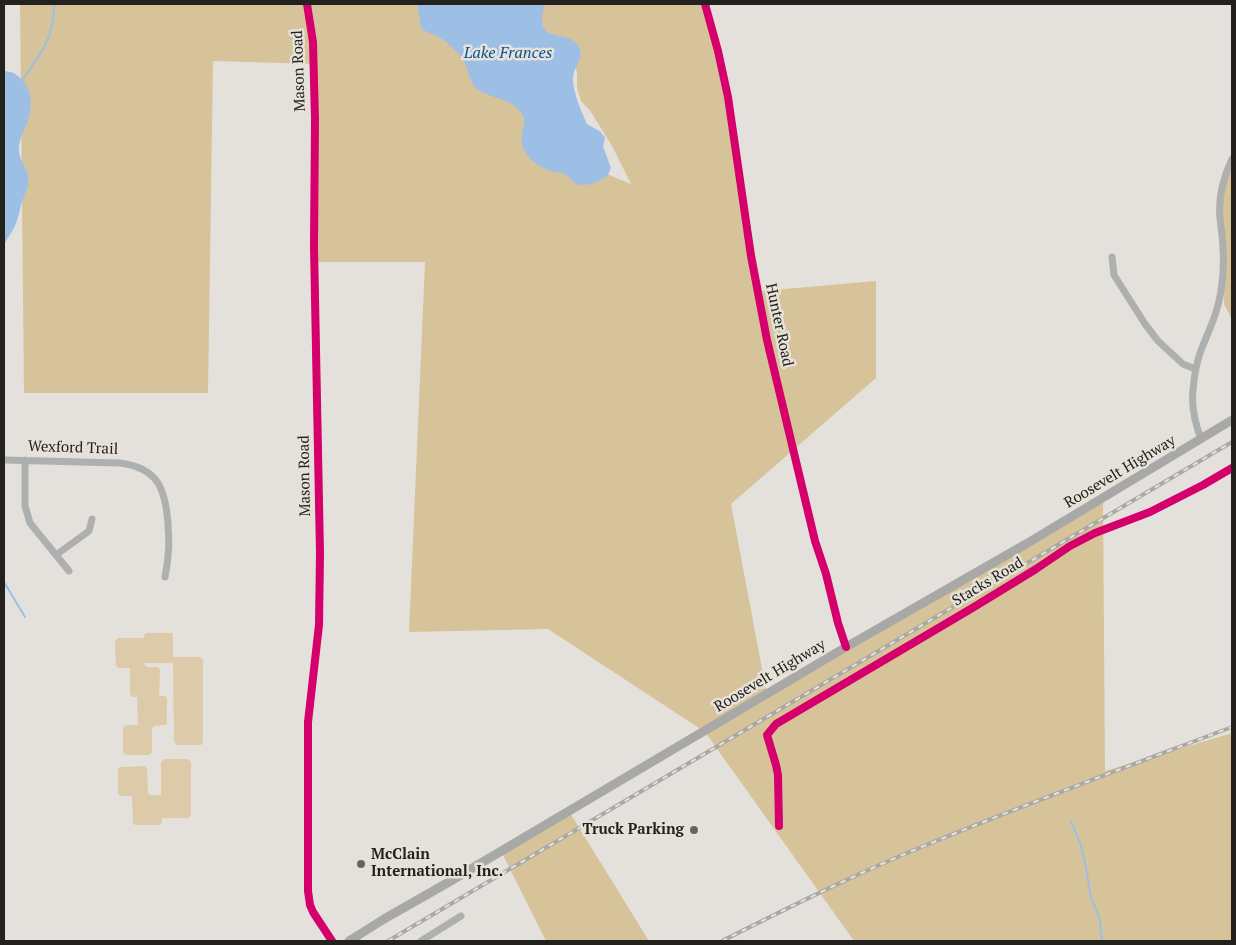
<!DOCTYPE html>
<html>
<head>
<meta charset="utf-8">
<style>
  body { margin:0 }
  #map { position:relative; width:1236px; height:945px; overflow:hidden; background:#e4e1dc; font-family:"PT Serif",serif }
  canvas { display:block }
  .frame { position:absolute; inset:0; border:5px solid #23211e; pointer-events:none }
</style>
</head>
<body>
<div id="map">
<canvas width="1236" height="945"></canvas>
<div class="frame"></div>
</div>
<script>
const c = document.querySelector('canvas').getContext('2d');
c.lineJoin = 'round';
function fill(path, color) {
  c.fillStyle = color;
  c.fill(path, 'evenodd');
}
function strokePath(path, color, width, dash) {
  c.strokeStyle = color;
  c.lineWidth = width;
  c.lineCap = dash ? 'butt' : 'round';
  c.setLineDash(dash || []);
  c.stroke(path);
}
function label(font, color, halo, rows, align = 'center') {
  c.font = font + ' "PT Serif",serif';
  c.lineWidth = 5;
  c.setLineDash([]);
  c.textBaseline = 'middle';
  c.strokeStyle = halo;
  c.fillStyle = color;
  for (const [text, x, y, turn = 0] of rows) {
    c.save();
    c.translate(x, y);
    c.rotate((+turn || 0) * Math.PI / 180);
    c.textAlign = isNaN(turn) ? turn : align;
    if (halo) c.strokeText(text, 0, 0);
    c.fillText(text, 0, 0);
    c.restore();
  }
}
fill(new Path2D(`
  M147 633H173V657H200L203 660V742L201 745H177L174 742 173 663H145V665L147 667H157L160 669 159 696H165L167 698V724L164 725 155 726 152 728V752L149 755H126L123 752V728L126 725H138L137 697H133L130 694V668H118L116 665 115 641 118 638H144V635Z
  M165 759H188L191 762V815L188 818H162V823L159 825H135L133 823 132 796H121L118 794V769L121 767 145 766 147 769 148 793 150 795H161V762Z`), '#dccaa8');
fill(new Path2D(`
  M20 4H419L523 102 525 152 545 158 580 163 631 184 612 146 591 112 581 101 577 88V74L574 52 539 26 541 4H704L719 54 762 291 876 281V378L731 504 766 690 1103 499 1105 771 1232 733V941H854L705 732 548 629 409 632 425 262H318L316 64 213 61 208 393H24Z
  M1232 164V320L1224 304V261L1219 204Z
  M570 813 649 941H546L502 853Z`), '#d6c39a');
fill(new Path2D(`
  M417 4H545C531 48 570 27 579 47 585 59 572 68 573 80 573 92 582 113 587 124L601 132 605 138 603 146 611 168C610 170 609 173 608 175 602 182 584 187 576 184 571 181 569 176 565 174 560 172 555 172 550 171 541 168 531 161 526 153 513 135 534 123 517 108 507 98 486 97 476 88 471 83 469 75 467 68 465 62 461 57 457 52 452 47 446 41 439 37 430 32 428 35 420 26V19Z
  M5 71C14 72 18 75 24 82 33 92 32 111 27 123 23 132 18 142 19 152 21 164 31 173 28 186 28 189 25 193 24 196 20 206 19 217 15 226 12 233 6 239 4 246V72Z`), '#9dbfe5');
strokePath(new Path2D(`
  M22 80C41 53 54 39 54 4
  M4 582 25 617
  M1071 821 1080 843 1084 858 1091 897 1100 920 1102 941`), '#9dbfe5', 2);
strokePath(new Path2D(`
  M307 4 313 42 315 120 314 247 320 553 319 625 308 722V891L310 905 313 912 332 941
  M705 4 718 51 728 97 751 256 767 340 815 541 826 574 838 623 846 647
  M1112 257 1114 275 1145 324 1158 341 1183 364 1195 369
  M1201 439C1195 423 1191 407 1193 390 1194 378 1196 365 1200 353 1208 332 1218 313 1221 291 1223 278 1224 262 1223 249 1223 239 1221 229 1220 218 1218 197 1223 178 1232 159
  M4 460 120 463C158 468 165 488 168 523 168 533 170 544 168 554 168 562 166 570 165 577
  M25 460V506L30 523 69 571
  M56 555 89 531 92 519
  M779 826 778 775 776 765 767 735 776 724 974 607 1036 569 1070 546 1095 533 1150 512 1203 485 1232 468
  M421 941 461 916`), '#aeafaf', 7);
strokePath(new Path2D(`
  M349 941 384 919 449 882 846 647 1026 544 1232 420`), '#a8a8a7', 9);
const rail = new Path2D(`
  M388 941 1232 442
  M722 941C788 908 855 874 924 846 1026 804 1129 766 1232 727`);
strokePath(rail, '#a8a8a6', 4);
strokePath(rail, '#e7e2d9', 2, [5.5]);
strokePath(new Path2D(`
  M307 4 313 42 315 120 314 247 320 553 319 625 308 722V891L310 905 313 912 332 941
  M705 4 718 51 728 97 751 256 767 340 815 541 826 574 838 623 846 647
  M779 826 778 775 776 765 767 735 776 724 974 607 1036 569 1070 546 1095 533 1150 512 1203 485 1232 468`), '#d6006c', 8);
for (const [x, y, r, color] of [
  [694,830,5,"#676460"],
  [361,864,5,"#676460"]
]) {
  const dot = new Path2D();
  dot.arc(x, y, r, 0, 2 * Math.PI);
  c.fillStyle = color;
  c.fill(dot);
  strokePath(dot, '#e7e2d9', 2);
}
label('15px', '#23211e', '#e7e2d9', [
  ["Mason Road",299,71,-92],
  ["Hunter Road",779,325,78],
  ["Wexford Trail",73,448,2],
  ["Roosevelt Highway",1120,472,-31],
  ["Mason Road",305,476,-91],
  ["Stacks Road",988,582,-31],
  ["Roosevelt Highway",770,676,-31]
]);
label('bold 15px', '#23211e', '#e7e2d9', [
  ["Truck Parking",684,830],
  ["McClain",371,855,"left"],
  ["International, Inc.",371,872,"left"]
], 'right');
label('italic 16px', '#055496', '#e7e2d9', [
  ["Lake Frances",508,53]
]);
</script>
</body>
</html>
